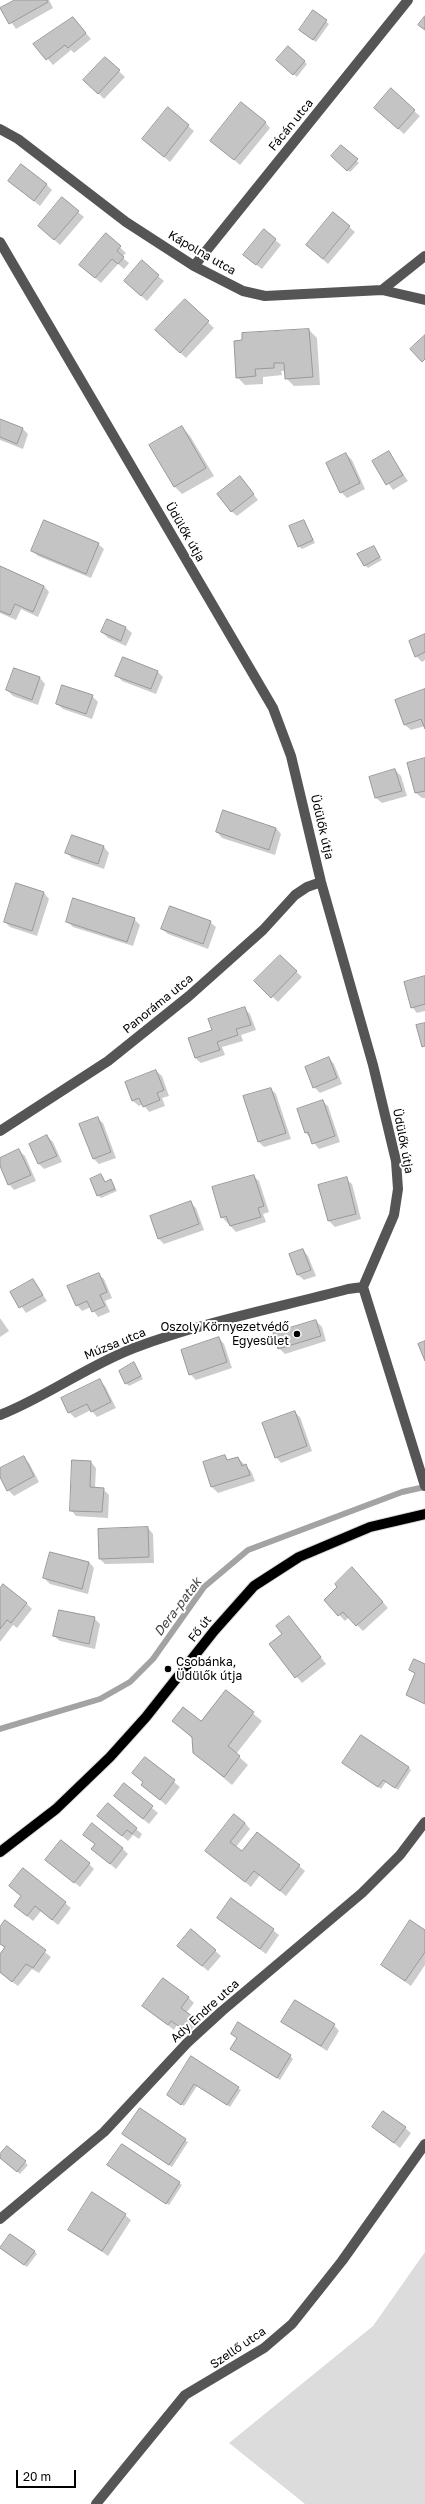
<!DOCTYPE html>
<html>
<head>
<meta charset="utf-8">
<style>
  body { margin:0 }
  #map { position:relative; width:425px; height:2504px; overflow:hidden; background:#fff; font-family:"Golos Text",sans-serif }
  canvas { display:block }
  .scale { position:absolute; left:16px; top:2470px; width:60px; height:18px; box-sizing:border-box; border:2px solid #000; border-top:0; padding-left:5px; font-size:12px; line-height:14px; white-space:nowrap; color:#000; -webkit-text-stroke:3px #fff; paint-order:stroke }
</style>
</head>
<body>
<div id="map">
<canvas width="425" height="2504"></canvas>
<div class="scale">20 m</div>
</div>
<script>
const c = document.querySelector('canvas').getContext('2d');
c.lineJoin = 'round';
function fill(path, color) {
  c.fillStyle = color;
  c.fill(path, 'evenodd');
}
function strokePath(path, color, width, dash) {
  c.strokeStyle = color;
  c.lineWidth = width;
  c.lineCap = dash ? 'butt' : 'round';
  c.setLineDash(dash || []);
  c.stroke(path);
}
function label(font, color, halo, rows, align = 'center') {
  c.font = font + ' "Golos Text",sans-serif';
  c.lineWidth = 4;
  c.setLineDash([]);
  c.textBaseline = 'middle';
  c.strokeStyle = halo;
  c.fillStyle = color;
  for (const [text, x, y, turn = 0] of rows) {
    c.save();
    c.translate(x, y);
    c.rotate((+turn || 0) * Math.PI / 180);
    c.textAlign = isNaN(turn) ? turn : align;
    if (halo) c.strokeText(text, 0, 0);
    c.fillText(text, 0, 0);
    c.restore();
  }
}
fill(new Path2D(`
  M425 2252V2504H305L229 2443 373 2326Z`), '#dcdcdc');
fill(new Path2D(`
  M17 0H49L53 8 16 29 2 9Z
  M313 11 329 24 316 42 303 33Z
  M73 18 91 39 74 53 71 50 53 65 35 44 53 30 55 32Z
  M288 47 307 64 297 77 280 62Z
  M105 58 125 77 104 99 85 80Z
  M168 109 194 131 170 162 143 139Z
  M414 111 420 116 404 134 381 113Z
  M265 122 270 128 240 165 211 141Z
  M341 146 359 163 350 172 335 159Z
  M9 181 46 184 52 190 40 206Z
  M78 212 84 217 60 245 39 226Z
  M333 213 355 232 328 264 307 245Z
  M264 230 281 245 262 269 250 260Z
  M107 235 126 253 122 257 129 263 124 269 118 264 101 283 86 270Z
  M158 276 164 281 147 301 131 287Z
  M185 300 214 328 186 358 156 330Z
  M309 330 317 338 320 385 294 386 286 378V371H281L282 375 263 377V384L245 385 237 377Z
  M0 420 23 429 28 434 23 449 0 440Z
  M182 427 190 436 214 476 182 494 174 486Z
  M389 453 408 481 393 490 374 462Z
  M346 454 352 460 365 489 347 498 341 492Z
  M245 483 258 500 237 516 231 511Z
  M304 521 315 543 302 549 299 546Z
  M98 544 104 549 91 578 38 556 32 550Z
  M373 547 382 560 368 568 365 565Z
  M0 567 44 586 49 592 38 617 21 609 16 620 0 613Z
  M107 620 126 628 132 633 126 646 108 638 102 632Z
  M425 635V660L422 662 416 656Z
  M157 671 163 677 156 694 122 681 117 675Z
  M40 678 45 684 38 705 13 696 7 690Z
  M425 690V726L411 730 405 725 396 700Z
  M92 696 98 702 92 719 63 709 57 704Z
  M425 759V798H422L416 793 408 763Z
  M395 770 401 776 407 796 382 803 376 798 370 778Z
  M276 828 281 834 275 855 222 838 217 832Z
  M104 847 109 853 104 869 72 858 67 853Z
  M17 885 44 893 49 899 37 936 10 927 5 922Z
  M134 919 140 925 133 946 73 927 67 921Z
  M210 922 216 927 208 949 168 934 162 929Z
  M280 956 302 977 278 1002 256 981Z
  M425 977V1011L417 1013 412 1007Z
  M244 1008 250 1014 256 1030 241 1035 243 1041 222 1047 225 1055 201 1063 195 1058 213 1031Z
  M329 1058 334 1064 342 1084 320 1093 314 1087Z
  M156 1071 162 1076 169 1096 162 1098 165 1106 149 1112 143 1104 139 1106 133 1101Z
  M271 1089 276 1094 291 1139 264 1147 259 1142Z
  M322 1101 328 1106 340 1142 319 1149 306 1133Z
  M97 1118 103 1123 116 1158 99 1164 94 1159Z
  M47 1136 53 1142 62 1162 44 1169 39 1164Z
  M19 1151 25 1156 36 1181 14 1190 9 1184 0 1159Z
  M101 1176 106 1183 111 1181 117 1191 101 1198 98 1195Z
  M253 1176 259 1181 269 1212 263 1214 266 1222 236 1232 222 1217Z
  M346 1179 352 1184 361 1219 335 1227 329 1221 319 1186Z
  M190 1202 196 1208 204 1230 164 1244 158 1238Z
  M303 1250 308 1256 316 1276 304 1280 298 1275Z
  M98 1274 104 1279 112 1298 105 1301 110 1312 98 1317 91 1307 82 1311 77 1305Z
  M33 1280 47 1301 26 1313 11 1292Z
  M0 1318 9 1331 0 1337Z
  M316 1321 322 1327 326 1341 285 1354 279 1348Z
  M219 1338 224 1344 232 1368 196 1380 190 1374Z
  M134 1364 143 1379 129 1386 126 1383Z
  M99 1381 105 1386 116 1408 97 1417 91 1410 75 1418 69 1412Z
  M294 1412 300 1417 312 1451 281 1463 276 1457Z
  M225 1456 229 1461 238 1458 251 1471 255 1481 218 1493 212 1487 204 1462Z
  M23 1457 29 1463 39 1482 14 1496 8 1490 0 1474V1469Z
  M91 1462 96 1468 95 1489H103L109 1495 108 1518 76 1516 71 1510Z
  M148 1528 153 1534 154 1563 105 1564 100 1559Z
  M89 1562 94 1568 88 1594 50 1584 44 1578Z
  M358 1574 388 1608 363 1631 349 1617 345 1621 325 1600 339 1587Z
  M0 1590 26 1603 32 1609 17 1628 13 1625 0 1642Z
  M94 1618 100 1624 95 1649 60 1641 54 1636Z
  M294 1623 326 1664 302 1683 270 1645Z
  M425 1665V1704L407 1695 416 1674 410 1670Z
  M226 1691 262 1721 236 1754 248 1765 232 1785 194 1753 193 1739 173 1721 201 1723Z
  M145 1758 180 1787 166 1805 148 1790 144 1783 133 1773Z
  M343 1763 408 1767 411 1770 398 1790 386 1782 381 1789Z
  M124 1785 158 1813 149 1824 121 1801Z
  M108 1805 142 1834 139 1839 133 1835 128 1841 98 1816Z
  M245 1823 250 1829 236 1847 242 1852 299 1866 305 1871 286 1896 260 1875 251 1887 207 1851Z
  M90 1840 122 1848 128 1854 116 1869 98 1854 95 1844Z
  M89 1864 94 1869 80 1887 52 1865Z
  M10 1886 65 1903 71 1908 58 1925 41 1911 33 1921 21 1911 22 1897Z
  M218 1918 273 1930 279 1935 266 1954Z
  M5 1921 51 1957 39 1973 32 1969 18 1986 0 1973V1955L6 1948 0 1944V1929Z
  M192 1930 221 1956 208 1971 184 1951Z
  M425 1931V1965L411 1986 382 1965Z
  M188 1997 194 2003 186 2013 197 2022 189 2034 177 2025 174 2030 143 2006Z
  M282 2022 334 2025 339 2031 327 2051Z
  M231 2049 290 2056 293 2059 280 2080Z
  M191 2058 241 2090 230 2107 197 2086 184 2106 170 2097Z
  M140 2109 188 2142 172 2167 126 2136Z
  M373 2127 405 2128 411 2133 400 2148Z
  M122 2145 182 2185 169 2205 111 2168Z
  M7 2147 28 2165 20 2174 0 2157Z
  M125 2215 131 2220 108 2256 69 2229Z
  M4 2251H34L37 2254 27 2267Z`), '#0003');
strokePath(new Path2D(`
  M0 1729 100 1699 130 1682 153 1659 204 1587 248 1550 402 1492 425 1487`), '#a3a3a3', 6);
const building = new Path2D(`
  M15 0H47L48 2 9 24 0 8Z
  M313 10 327 20 313 40 299 30Z
  M425 16V30L418 25Z
  M73 17 86 33 68 48 65 45 46 60 33 44Z
  M288 46 305 61 293 75 276 60Z
  M105 57 120 70 98 94 83 80Z
  M391 88 415 110 398 129 374 108Z
  M241 102 266 122 234 160 210 141Z
  M168 107 189 125 164 157 142 139Z
  M341 145 358 159 347 171 331 156Z
  M21 164 47 184 34 201 8 181Z
  M62 197 79 211 54 240 38 226Z
  M333 212 350 226 323 259 306 245Z
  M264 229 276 239 256 265 243 255Z
  M106 233 121 246 117 251 124 257 118 264 112 259 95 278 79 265Z
  M142 260 159 275 141 296 124 281Z
  M185 299 209 321 180 353 155 330Z
  M309 329 313 377 285 379 284 363H274V368L255 369 256 376 236 378 234 341 242 340V333Z
  M425 335V359L422 362 410 349Z
  M0 419 23 428 17 444 0 437Z
  M182 426 206 468 174 487 149 445Z
  M389 451 403 475 386 485 372 461Z
  M346 453 360 483 340 493 326 463Z
  M240 476 254 494 231 512 217 494Z
  M44 520 99 543 86 574 31 551Z
  M304 520 313 540 298 547 289 526Z
  M374 546 380 557 364 566 357 554Z
  M0 566 44 586 33 612 15 604 10 615 0 611Z
  M107 619 126 627 121 641 101 632Z
  M425 634V652L415 657 409 641Z
  M123 657 158 671 151 689 115 676Z
  M14 668 40 677 32 700 6 690Z
  M62 685 93 695 86 714 56 704Z
  M425 689V729L421 719 404 725 395 700Z
  M425 758V791L415 793 407 763Z
  M395 769 402 791 375 798 369 777Z
  M223 810 276 828 269 850 216 832Z
  M72 835 104 846 98 864 65 853Z
  M16 883 44 892 32 931 4 922Z
  M73 898 135 918 127 942 66 922Z
  M170 906 211 921 203 944 161 929Z
  M280 955 297 971 271 998 254 981Z
  M425 976V1004L411 1008 404 982Z
  M245 1007 251 1025 236 1029 238 1035 217 1042 220 1050 195 1058 188 1038 212 1030 208 1019Z
  M425 1023V1046L422 1047 416 1025Z
  M329 1057 337 1078 313 1088 305 1067Z
  M156 1070 164 1090 157 1093 160 1100 143 1107 139 1098 132 1101 125 1082Z
  M271 1088 286 1133 258 1142 243 1096Z
  M323 1100 335 1136 312 1144 308 1132 305 1133 297 1109Z
  M98 1117 111 1152 93 1159 79 1124Z
  M47 1135 57 1156 38 1164 29 1144Z
  M19 1149 31 1175 8 1185 0 1166V1158Z
  M101 1174 105 1182 111 1179 115 1189 97 1196 90 1179Z
  M254 1175 264 1206 258 1208 261 1217 230 1226 226 1216 221 1218 212 1187Z
  M347 1177 356 1214 328 1221 318 1185Z
  M191 1201 199 1224 158 1239 150 1216Z
  M303 1249 311 1270 297 1275 289 1254Z
  M99 1273 107 1292 100 1295 105 1306 92 1312 87 1301 76 1306 67 1286Z
  M33 1279 43 1295 19 1308 10 1292Z
  M316 1320 321 1336 278 1349 273 1333Z
  M219 1337 227 1362 189 1375 181 1350Z
  M425 1341V1361L418 1344Z
  M134 1362 141 1376 125 1384 119 1371Z
  M100 1379 111 1402 91 1412 87 1404 68 1413 61 1398Z
  M295 1411 307 1446 275 1458 262 1423Z
  M225 1455 227 1460 238 1457 242 1466 246 1464 250 1475 211 1487 203 1462Z
  M24 1456 34 1476 7 1491 0 1477V1468Z
  M72 1460 91 1461 90 1487 104 1488 102 1512 70 1511Z
  M148 1527 149 1557 99 1559 98 1529Z
  M50 1552 89 1562 82 1589 43 1578Z
  M352 1567 383 1602 356 1626 343 1612 338 1616 324 1600 337 1587 335 1584Z
  M3 1584 27 1603 11 1623 7 1620 0 1629V1589Z
  M59 1610 95 1617 89 1644 53 1636Z
  M289 1616 321 1657 295 1678 269 1644 282 1634 276 1626Z
  M414 1659 425 1664V1704L406 1695 415 1673 409 1670Z
  M226 1690 254 1712 228 1746 240 1756 224 1777 193 1753 192 1737 172 1721 183 1707 201 1721Z
  M361 1735 409 1767 395 1788 383 1780 378 1787 342 1763Z
  M145 1757 175 1780 160 1800 141 1785 143 1782 132 1773Z
  M124 1783 153 1806 143 1819 114 1796Z
  M108 1803 137 1828 132 1834 127 1830 122 1836 97 1816Z
  M234 1814 245 1823 230 1842 242 1851 257 1832 300 1865 280 1891 254 1871 245 1882 205 1851Z
  M92 1823 123 1848 110 1864 91 1849 95 1844 83 1835Z
  M61 1840 90 1863 74 1883 45 1860Z
  M23 1868 66 1902 52 1920 35 1906 27 1916 14 1906 21 1896 9 1886Z
  M231 1898 274 1929 260 1949 217 1918Z
  M5 1920 46 1950 33 1968 26 1964 12 1982 0 1972V1954L5 1947 0 1944V1927Z
  M410 1920 425 1930V1952L405 1981 381 1965Z
  M191 1929 216 1950 202 1966 177 1946Z
  M163 1978 189 1997 181 2008 192 2016 183 2029 171 2021 168 2025 142 2006Z
  M295 2000 335 2024 321 2046 281 2022Z
  M238 2022 291 2055 277 2078 230 2049 237 2038 231 2034Z
  M191 2056 239 2087 227 2105 194 2084 181 2105 167 2095Z
  M140 2108 186 2139 169 2165 122 2134Z
  M383 2111 406 2127 394 2143 372 2127Z
  M122 2144 180 2182 166 2204 107 2165Z
  M7 2146 26 2161 17 2172 0 2158V2154Z
  M92 2192 126 2214 102 2251 68 2230Z
  M10 2234 35 2251 24 2265 0 2248Z`);
fill(building, '#c4c4c4');
strokePath(building, '#999', 1);
const major = new Path2D(`
  M0 1852 56 1809 110 1757 146 1717 214 1631 254 1586 299 1557 370 1527 425 1514`);
strokePath(major, '#dbdbdb', 12);
strokePath(new Path2D(`
  M0 129 18 139 126 222 194 266 243 291 265 296 382 290 425 300
  M0 242 273 708 291 756 321 882 373 1065 396 1161 398 1189 394 1215 363 1287 425 1486
  M194 266 408 0
  M382 290 425 256
  M0 1131 108 1061 189 996 263 930 295 895 307 887 321 882
  M0 1415C46 1397 87 1366 134 1348 203 1322 276 1308 348 1289L363 1287
  M0 2219 104 2132 187 2043 222 2011 362 1893 400 1855 425 1822
  M96 2504 185 2395 264 2348 292 2324 342 2261 425 2144`), '#555', 10);
strokePath(major, '#000', 10);
for (const [x, y, r, color] of [
  [297,1334,4,"#000"],
  [168,1669,4,"#000"]
]) {
  const dot = new Path2D();
  dot.arc(x, y, r, 0, 2 * Math.PI);
  c.fillStyle = color;
  c.fill(dot);
  strokePath(dot, '#fff', 1.5);
}
label('12px', '#000', '#fff', [
  ["Fácán utca",291,125,-51],
  ["Kápolna utca",202,253,30],
  ["Üdülők útja",185,532,60],
  ["Üdülők útja",322,827,77],
  ["Panoráma utca",158,1004,-39],
  ["Üdülők útja",403,1141,79],
  ["Múzsa utca",115,1344,-22],
  ["Fő út",200,1629,-52],
  ["Ady Endre utca",205,2011,-42],
  ["Szellő utca",238,2348,-34]
]);
label('12px', '#000', '#fff', [
  ["Oszoly Környezetvédő",289,1327],
  ["Egyesület",289,1341],
  ["Csobánka,",176,1662,"left"],
  ["Üdülők útja",176,1676,"left"]
], 'right');
label('italic 13px', '#444', '#fff', [
  ["Dera-patak",178,1607,-53]
]);
</script>
</body>
</html>
